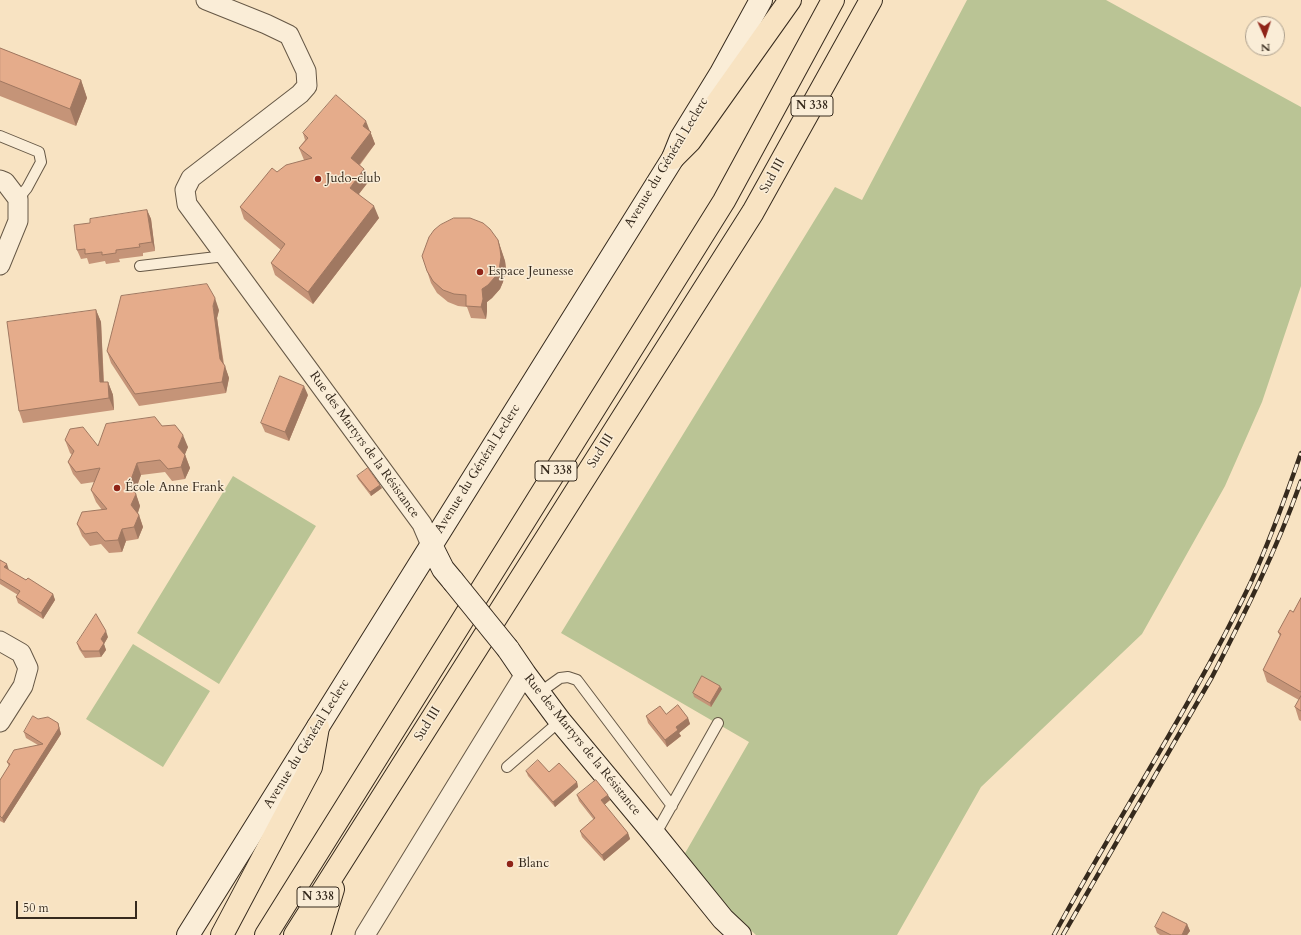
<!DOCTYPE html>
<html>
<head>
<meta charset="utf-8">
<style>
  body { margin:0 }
  #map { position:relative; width:1301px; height:935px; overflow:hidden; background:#f8e3c2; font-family:Cardo,serif }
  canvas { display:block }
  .north { position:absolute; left:1245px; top:16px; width:40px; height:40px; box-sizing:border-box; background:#faedd7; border:1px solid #ac9f8d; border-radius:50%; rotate:177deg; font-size:11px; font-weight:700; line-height:16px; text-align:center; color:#362a1d }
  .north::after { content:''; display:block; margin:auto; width:14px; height:18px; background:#8f2418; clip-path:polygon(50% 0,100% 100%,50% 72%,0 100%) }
  .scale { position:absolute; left:16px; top:901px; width:121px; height:18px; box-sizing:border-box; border:2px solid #362a1d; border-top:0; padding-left:5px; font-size:12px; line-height:14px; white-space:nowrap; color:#362a1d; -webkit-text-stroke:3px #faedd7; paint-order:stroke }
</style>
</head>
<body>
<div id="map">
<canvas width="1301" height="935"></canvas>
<div class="north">N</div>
<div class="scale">50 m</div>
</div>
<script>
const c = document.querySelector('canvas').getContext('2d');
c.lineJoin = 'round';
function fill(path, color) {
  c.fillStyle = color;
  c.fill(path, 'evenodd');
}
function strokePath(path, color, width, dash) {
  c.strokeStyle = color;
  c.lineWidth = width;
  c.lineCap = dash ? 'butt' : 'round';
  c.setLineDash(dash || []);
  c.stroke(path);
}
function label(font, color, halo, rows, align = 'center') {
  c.font = font + ' Cardo,serif';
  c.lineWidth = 3;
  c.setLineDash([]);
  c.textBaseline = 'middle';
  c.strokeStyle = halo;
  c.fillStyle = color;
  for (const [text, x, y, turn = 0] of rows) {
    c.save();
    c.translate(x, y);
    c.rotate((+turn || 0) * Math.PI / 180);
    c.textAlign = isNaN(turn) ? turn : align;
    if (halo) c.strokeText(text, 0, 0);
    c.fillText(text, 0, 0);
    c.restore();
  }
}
fill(new Path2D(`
  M967 0H1106L1301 107V286L1262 402 1225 486 1142 634 981 787 897 935H756L720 901 684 855 749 742 561 633 835 187 862 200Z
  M233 476 316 526 219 684 137 633Z
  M133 644 210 691 163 767 86 719Z`), '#bac495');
const lane = new Path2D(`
  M0 136 39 152 41 162 27 188 18 199
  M140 266 225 256
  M539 693 560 678 568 677 577 680 672 806
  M507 767 560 721
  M655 835 718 723`);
const street = new Path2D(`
  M206 0 266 24 289 35 306 71 307 86 300 94 191 178 185 190 187 204 422 524 431 545
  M0 180 5 182 18 199V221L0 265
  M0 641 21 653 28 668 23 686 0 722
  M365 935 474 757 525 674`);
const secondary = new Path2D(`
  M431 545 443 569 453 581
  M508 649 525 674 560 721 655 835 723 919 740 935
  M188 935C350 676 510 416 673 158L681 138 721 73 761 0`);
const highway = new Path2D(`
  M673 158 690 141 790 0
  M222 935 311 767 318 727
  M266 935 724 201 833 0
  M295 935 753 212 871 0
  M319 935 333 889`);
strokePath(lane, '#665846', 12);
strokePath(street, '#665846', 21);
strokePath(secondary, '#362a1d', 24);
strokePath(highway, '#362a1d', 24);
strokePath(lane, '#faedd7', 10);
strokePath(street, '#faedd7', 19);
strokePath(secondary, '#faedd7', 22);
strokePath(highway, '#f8e3c2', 22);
const rail = new Path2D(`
  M1054 935C1118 817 1193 704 1251 582 1270 540 1286 496 1301 453
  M1063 935 1212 677C1245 613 1277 549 1301 481`);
strokePath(rail, '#362a1d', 4.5);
strokePath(rail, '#faedd7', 3, [9]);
const secondaryBridge = new Path2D(`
  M453 581 508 649`);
strokePath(secondaryBridge, '#362a1d', 24, []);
strokePath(secondaryBridge, '#faedd7', 22);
fill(new Path2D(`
  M0 48 81 80 87 98 76 126 0 96Z
  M370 131 375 144 360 165 364 169 369 181 359 194 379 218 313 304 275 275 271 263 281 250 244 219 240 207 277 172 304 160 299 148 305 140 303 133Z
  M147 210 151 219 155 251 143 253V256L119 259 120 262 106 264 105 261 89 264 87 258 81 259 77 250 90 223Z
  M498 240 505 261 506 269 503 282 500 289 492 298 487 302V311L486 319 471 318 467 307 458 306 448 302 437 293 431 283 427 271Z
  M96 310 101 322 104 382H108L113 395 114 410 23 423 19 411Z
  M219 310 217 318 224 364 229 378 226 393 139 406 111 363 107 351Z
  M308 395 289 441 265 432 261 423Z
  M162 426 188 447 185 454 190 468 185 479 172 481 165 472 141 475 135 492 136 494 140 506 138 513 139 515 143 527 138 539 126 541 122 552 109 553 101 544 90 546 82 536 77 524 102 510 96 502 91 490 94 482 81 484 73 474 68 462 72 455 70 453 65 440 98 446Z
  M357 476 382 488 371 496 358 479Z
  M0 560 9 570 26 580 53 594 55 600 43 619 18 603 16 597 18 595 0 584Z
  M1301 598V721L1299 720 1295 707 1299 700 1267 682 1263 670 1280 636 1278 632 1293 612Z
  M108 637 104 644 106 650 101 657 85 658 79 649 77 643Z
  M722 689 711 707 694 697 693 693Z
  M666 714 688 718 690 724 679 733 681 736 667 747 648 723 646 716Z
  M38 719 58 723 61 734 4 823 0 821V780L9 766 7 762 38 745 26 738 24 732Z
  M526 771 549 772 577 782 578 787 555 807 528 776Z
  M577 795H608L610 800 604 805 628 833 630 839 604 861 582 837 580 831 594 820 579 801Z
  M1187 924 1190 931 1187 935H1160L1157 933 1155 927Z`), '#c59478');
fill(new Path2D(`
  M81 80 87 98 76 126 70 109Z
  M366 121 375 144 355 170 351 158 363 126Z
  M364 169 369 181 354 200 350 188Z
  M374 206 379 218 313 304 308 292Z
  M147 210 151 219 155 251 152 242Z
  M498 240 505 261 506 269 503 282 500 289 492 298 487 302V311L486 319 481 307 482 289Z
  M215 298 219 310 217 318 224 369 225 366 229 378 226 393 222 382 220 359 213 306Z
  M96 310 101 322 104 394 100 382Z
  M108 382 113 395 114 410 109 398Z
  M304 386 308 395 289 441 285 432Z
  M183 435 188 447 183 459 178 447Z
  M185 455 190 468 185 479 181 467Z
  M137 463 141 475 133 497 129 485Z
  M380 485 382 488 371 496 370 492Z
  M136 494 140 506 136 518 131 505Z
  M139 515 143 527 138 539 134 527Z
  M122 529 126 541 122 552 118 540Z
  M7 564 9 570 4 567Z
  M53 594 55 600 43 619 41 613Z
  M106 631 108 637 104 644 106 650 101 657 99 651 101 639Z
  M720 686 722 689 711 707 710 703Z
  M688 718 690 724 679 733 681 736 667 747 665 740 676 727Z
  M58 723 61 734 4 823 2 818Z
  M577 782 578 787 555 807 553 802Z
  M608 795 610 800 603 806 601 800Z
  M628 833 630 839 604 861 602 855Z
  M1187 924 1190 931 1187 935H1182Z`), '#a07861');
const building = new Path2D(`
  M0 48 81 80 70 109 0 81Z
  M336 95 366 121 363 126 371 132 351 158 364 169 350 188 374 206 308 292 271 263 285 244 240 207 272 168 277 172 286 165 312 158 299 148 308 138 303 133Z
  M147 210 152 242 139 244 140 247 116 250V253L102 255V252L85 254V249L77 250 74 225 90 223V219Z
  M454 218H470L483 223 490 229 498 240 500 249 501 257 499 270 495 277 488 285 482 289 483 299 481 307 466 306V295L454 294 443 290 433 281 427 271 422 256 429 237 434 230 440 225Z
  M207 284 215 298 213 306 220 359 225 366 222 382 135 394 107 351 121 296Z
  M96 310 100 382H108L109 398 19 411 7 322Z
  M280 376 304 386 285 432 261 423Z
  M155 417 162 426 175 425 183 435 178 447 185 455 181 467 168 469 160 460 137 463 129 485 136 494 131 505 139 515 134 527 122 529 118 540 105 541 97 532 85 534 77 524 82 512 107 509 91 490 100 468 76 472 68 462 74 451 65 440 70 429 83 427 98 446 106 424Z
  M368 468 380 485 370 492 357 476Z
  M0 560 7 564 4 567 26 580 28 578 53 594 41 613 16 597 20 591 0 579Z
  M1301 598V692L1263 670 1281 634 1278 632 1290 610 1293 612Z
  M96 614 106 631 101 639 104 643 99 651H82L77 643Z
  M702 676 720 686 710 703 693 693Z
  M1301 696V711L1295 707Z
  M678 705 688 718 676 727 678 730 665 740 646 716 660 706 666 714Z
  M33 716 38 719 48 717 58 723 59 728 2 818 0 816V780L10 764 7 762 14 750 43 744 24 732Z
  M538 760 549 772 559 763 577 782 553 802 526 771Z
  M596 780 608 795 601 800 628 833 602 855 580 831 595 818 577 795Z
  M1163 912 1187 924 1182 935H1171L1155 927Z`);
fill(building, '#e5ac8b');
strokePath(building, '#a07861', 1);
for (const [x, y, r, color] of [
  [318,179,4,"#8f2418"],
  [480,272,4,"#8f2418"],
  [117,488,4,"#8f2418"],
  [510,864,4,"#8f2418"]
]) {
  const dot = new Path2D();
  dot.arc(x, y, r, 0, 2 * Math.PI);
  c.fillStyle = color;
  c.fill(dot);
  strokePath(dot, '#faedd7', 1.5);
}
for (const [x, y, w] of [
  [812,106,42],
  [556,471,42],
  [318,897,42]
]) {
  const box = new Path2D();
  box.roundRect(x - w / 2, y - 10, w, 20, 3);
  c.fillStyle = '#faedd7';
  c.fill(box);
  strokePath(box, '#362a1d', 1);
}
label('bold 12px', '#362a1d', null, [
  ["N 338",812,106],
  ["N 338",556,471],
  ["N 338",318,897]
]);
label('13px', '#362a1d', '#faedd7', [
  ["Avenue du Général Leclerc",667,163,-59],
  ["Sud III",773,176,-61],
  ["Rue des Martyrs de la Résistance",364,445,54],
  ["Sud III",601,451,-58],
  ["Avenue du Général Leclerc",478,469,-58],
  ["Sud III",428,724,-58],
  ["Avenue du Général Leclerc",307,744,-58],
  ["Rue des Martyrs de la Résistance",582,745,51]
]);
label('13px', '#362a1d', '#faedd7', [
  ["Judo-club",326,179],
  ["Espace Jeunesse",488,272],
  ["École Anne Frank",125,488],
  ["Blanc",518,864]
], 'left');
</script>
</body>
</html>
